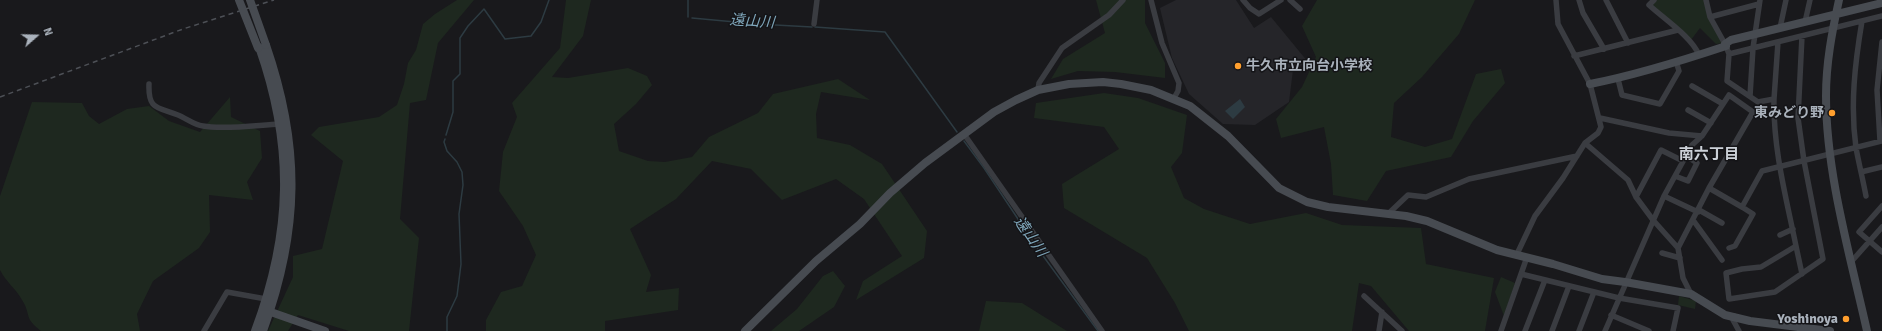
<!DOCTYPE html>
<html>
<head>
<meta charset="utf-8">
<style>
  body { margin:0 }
  #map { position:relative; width:1882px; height:331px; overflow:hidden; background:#19191c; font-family:Signika,sans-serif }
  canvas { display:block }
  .north { position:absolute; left:16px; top:16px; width:40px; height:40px; -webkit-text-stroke:3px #141417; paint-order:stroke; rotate:70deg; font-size:11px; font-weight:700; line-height:16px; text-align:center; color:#aab2bc }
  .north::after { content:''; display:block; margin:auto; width:14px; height:18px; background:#aab2bc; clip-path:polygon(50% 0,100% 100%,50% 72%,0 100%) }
</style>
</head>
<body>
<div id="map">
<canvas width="1882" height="331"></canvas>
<div class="north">N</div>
</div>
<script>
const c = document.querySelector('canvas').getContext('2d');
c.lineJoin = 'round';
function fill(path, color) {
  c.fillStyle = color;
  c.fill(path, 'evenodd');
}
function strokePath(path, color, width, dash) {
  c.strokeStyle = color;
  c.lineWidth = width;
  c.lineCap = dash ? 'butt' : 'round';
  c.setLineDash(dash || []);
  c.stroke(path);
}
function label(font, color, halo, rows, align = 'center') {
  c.font = font + ' Signika,"Noto Sans JP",sans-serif';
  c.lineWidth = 3;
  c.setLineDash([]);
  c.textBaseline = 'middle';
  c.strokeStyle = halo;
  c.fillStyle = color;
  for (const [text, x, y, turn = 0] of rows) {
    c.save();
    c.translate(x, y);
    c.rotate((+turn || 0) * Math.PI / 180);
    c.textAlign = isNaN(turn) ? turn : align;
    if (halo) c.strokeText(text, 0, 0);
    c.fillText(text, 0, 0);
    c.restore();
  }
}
fill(new Path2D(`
  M1176 0H1236L1254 28 1271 17 1308 62 1293 70 1289 102 1255 125 1223 124 1189 94 1172 58 1160 8Z`), '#252529');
fill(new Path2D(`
  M457 0H474L438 43 426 100 410 103 400 219 419 238 409 331H349L298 315 288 331H268L293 277V256L322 249 343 161 311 135 319 127 379 117 397 105 404 84 408 63 416 50 423 24 435 14Z
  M566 0H591L583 36 552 77 568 78 628 68 647 76 652 85 636 104 614 124 619 151 648 161 665 162 692 157 709 137 758 113 773 94 838 79 870 100 821 92 816 114 817 138 850 145 882 164 927 231 924 258 856 300 863 281 902 256 864 199 836 179 782 200 751 169 712 161 676 199 630 229 651 275 646 292 679 288 678 310 605 321V331H486V320L501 292 522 286 536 255 523 226 499 191 503 152 517 117 512 103 560 48Z
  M1096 0H1145V23L1165 63V78L1115 72 1078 71 1051 79 1063 59 1105 33Z
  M1317 0H1475L1459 34 1422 77 1394 103 1391 137 1425 147 1452 139 1476 74 1501 69 1505 83 1473 121 1451 157 1386 171 1367 201 1333 195 1331 164 1324 127 1281 138 1276 119 1302 87 1316 57 1302 26Z
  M1654 0H1704L1723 43 1716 44 1700 28 1691 40 1650 4Z
  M1104 93 1138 98 1187 115 1182 153 1171 167 1184 198 1204 209 1250 224 1306 213 1342 225 1421 228 1426 264 1494 278 1485 331H1409L1371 286 1359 283 1352 331H1189L1175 303 1147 258 1064 208 1062 184 1119 149 1104 127 1034 118 1036 103Z
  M230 97 231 117 260 131 262 158 247 182 253 200 209 195 210 232 199 248 153 281 137 314 140 331H41C23 317 32 316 22 300 16 289 6 282 0 270V196L32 102 82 103 89 116 99 124 127 109 149 106 169 121 200 132Z
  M833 271 845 286 834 307 799 331H771L797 309 823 276Z
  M1501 277 1515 283 1504 316 1495 292Z
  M1679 296 1696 301 1695 309 1678 305Z
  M986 301 1022 303 1067 331H979Z`), '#1e281f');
fill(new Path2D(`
  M1240 99 1245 107 1233 119 1225 111Z`), '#2d3b42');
strokePath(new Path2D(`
  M688 17V0
  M692 18 757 24 812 27
  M815 27 885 32 957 132
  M446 135 453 112V81L460 74V38L468 26 484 9 505 39 531 36 541 22 549 0
  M445 139 444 142 447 151 457 162 462 172 463 185 459 214 461 264 457 296 447 317V331
  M964 141 984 168 1038 249 1098 331`), '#2d3b42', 1.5);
strokePath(new Path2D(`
  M1151 0 1162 43 1179 83 1178 91 1174 98
  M1243 0 1250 8 1259 14 1281 0
  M1290 0 1300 9
  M1579 0 1583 13 1604 49
  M1606 0 1628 43
  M1654 0 1649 5C1663 18 1692 37 1699 55
  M1706 0 1710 17 1725 44
  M1710 17 1759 4
  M1862 21C1855 63 1850 105 1856 148 1859 164 1863 180 1866 196
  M1805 22 1810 0
  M814 24 817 0
  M1780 28 1786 0
  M1726 46 1729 54 1727 81 1758 102 1774 99C1773 149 1786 197 1796 246L1761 267 1742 269 1726 273 1729 299 1775 292 1823 259 1804 161 1798 118 1802 36
  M1729 54 1882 16
  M1574 56 1678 30
  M1618 79 1622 95 1660 104 1679 71 1676 61
  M149 84C148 110 157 107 178 115 186 118 194 125 203 126 224 130 258 125 280 124
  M1692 86 1723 104
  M1038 90 1039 83 1062 48 1109 15 1123 0
  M1750 96 1753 48 1760 0
  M1774 99 1778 42
  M1688 110 1711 123
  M1600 118 1669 133 1702 136 1729 95 1753 112 1709 188 1678 248 1683 278 1691 294
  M964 134 1102 331
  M1880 141 1877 90 1882 42
  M1585 143 1628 180 1636 197 1653 220 1678 248
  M1861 172 1882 167
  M1675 176 1688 181 1697 163 1686 156
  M1709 188 1742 207
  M1664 196 1698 212
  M1636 197 1661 150 1683 161
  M1882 206 1859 232 1882 252
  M1699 210 1722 223
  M1388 214 1408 195 1426 197 1469 179 1577 156
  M1693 220 1722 260
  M1780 235 1793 229
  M1796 246 1802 274
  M1729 248 1735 246 1753 214 1742 207 1762 171 1882 141
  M1662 253 1680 258
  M1517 254 1535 216 1563 178 1585 143 1598 133 1601 127 1590 84 1558 24 1556 0
  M1851 262 1882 227
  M1521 274 1619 298 1678 308 1673 331
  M1364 296 1402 331
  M1611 315 1649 331
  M1734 316 1733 320 1739 331
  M204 331 227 292 266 299
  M1379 331 1382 312
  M1501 331 1527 257
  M1525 331 1545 280
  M1552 331 1569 286
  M1579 331 1594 292
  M1605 331 1664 196 1692 145 1702 136`), '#3a3c41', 5.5);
strokePath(new Path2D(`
  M1839 0C1832 32 1826 63 1826 96 1826 173 1850 255 1867 331
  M1590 84C1636 75 1681 61 1726 46L1725 44 1731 40 1882 3
  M265 310 325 331
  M255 331C292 232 294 146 259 47
  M263 331C300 230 301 146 266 45
  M745 331 816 261 860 224 890 193 925 163 994 112 1016 100 1038 90 1069 84 1103 82 1121 84 1151 90 1190 106 1228 136 1279 188 1307 202 1328 207 1406 216 1427 221 1497 250 1553 264 1602 279 1625 282 1691 294 1725 315 1750 321 1830 331`), '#474b51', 8);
strokePath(new Path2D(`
  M0 97 183 29 274 0`), '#4d5056', 1.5, [5, 4]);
strokePath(new Path2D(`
  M239 0 258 48
  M250 0 266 45`), '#474b51', 8);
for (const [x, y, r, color] of [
  [1238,66,4,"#ff9f2e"],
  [1832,113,4,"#ff9f2e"],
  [1846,319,4,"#ff9f2e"]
]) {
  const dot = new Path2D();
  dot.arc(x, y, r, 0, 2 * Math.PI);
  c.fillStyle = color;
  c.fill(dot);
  strokePath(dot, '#141417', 1.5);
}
label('bold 14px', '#aab2bc', '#141417', [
  ["牛久市立向台小学校",1246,66,"left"],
  ["東みどり野",1824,113],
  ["Yoshinoya",1838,319]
], 'right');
label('italic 15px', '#7fa6ba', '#141417', [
  ["遠山川",752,22,4],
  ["遠山川",1030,237,55]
]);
label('bold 15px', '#ccd1d8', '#141417', [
  ["南六丁目",1709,155]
]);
</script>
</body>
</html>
